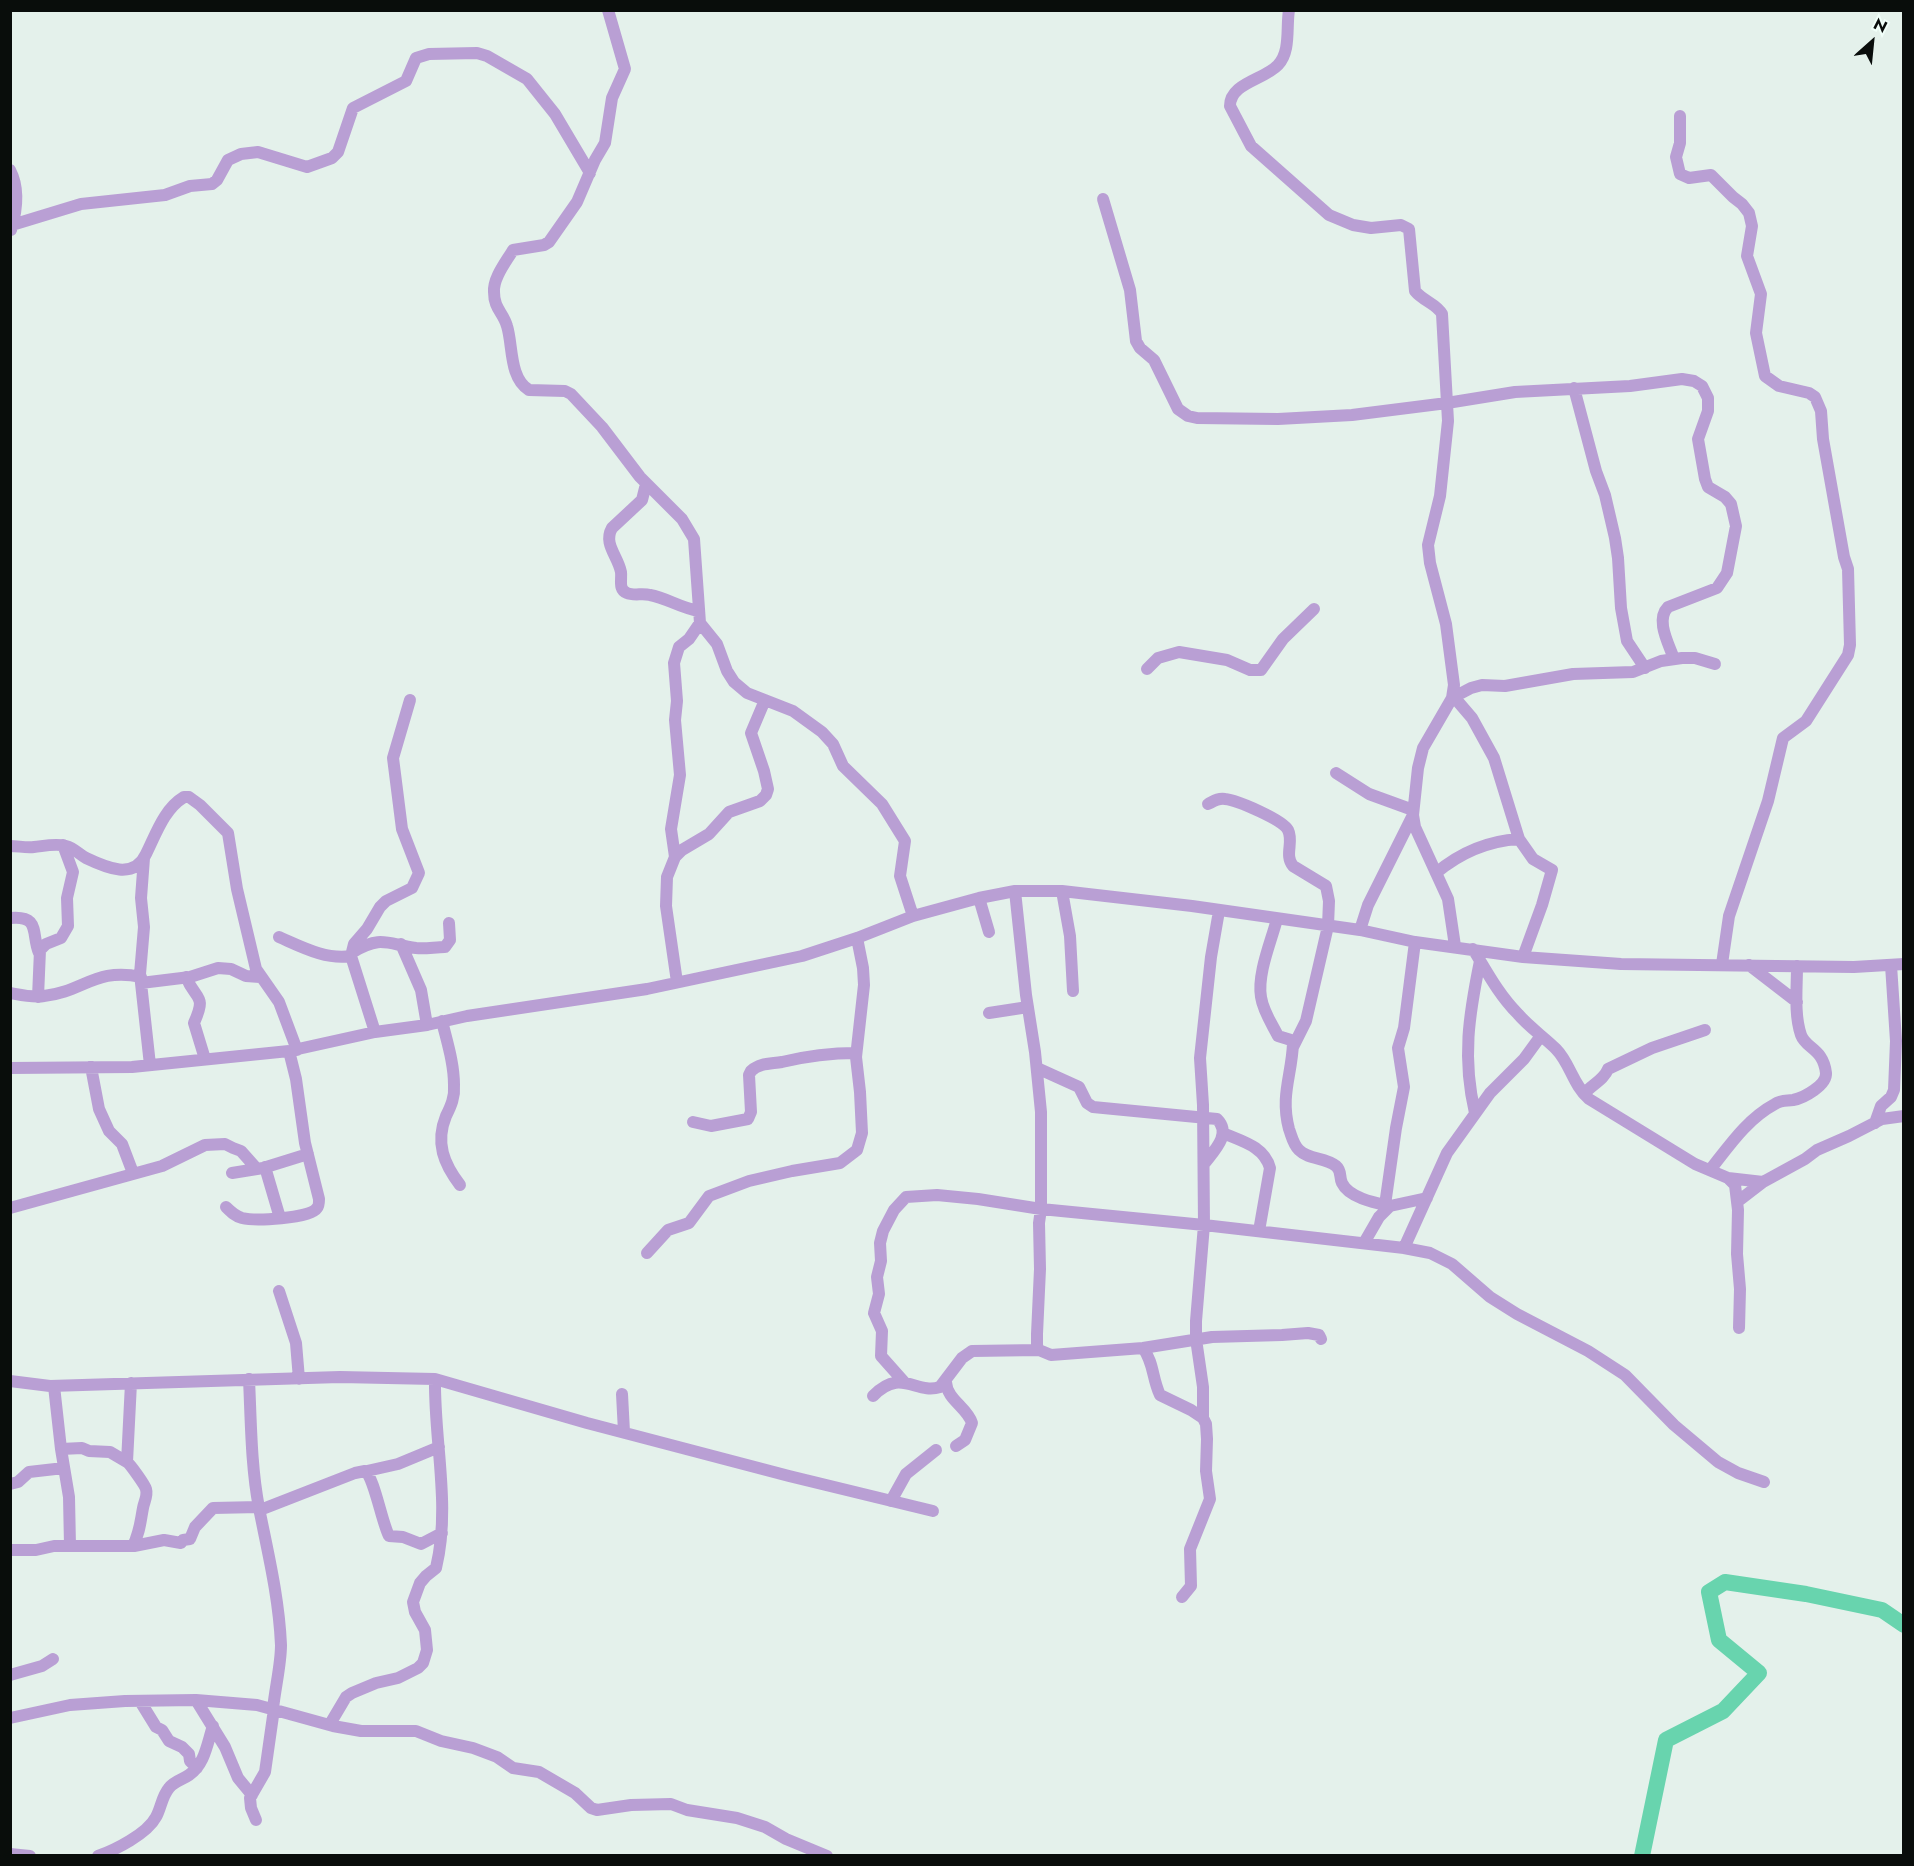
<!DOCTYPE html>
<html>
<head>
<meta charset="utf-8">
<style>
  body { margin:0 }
  #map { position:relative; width:1914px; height:1866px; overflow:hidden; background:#e4f1eb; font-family:Jost,sans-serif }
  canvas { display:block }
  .frame { position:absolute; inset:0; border:12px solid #090d0b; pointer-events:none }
  .north { position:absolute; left:1842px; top:12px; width:60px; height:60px; -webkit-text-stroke:4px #f1fff9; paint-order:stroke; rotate:27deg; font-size:16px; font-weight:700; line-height:24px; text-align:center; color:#090d0b }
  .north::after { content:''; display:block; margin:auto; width:21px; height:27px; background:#090d0b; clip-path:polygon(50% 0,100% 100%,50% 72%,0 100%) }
</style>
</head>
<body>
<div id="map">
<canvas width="1914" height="1866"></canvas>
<div class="frame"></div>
<div class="north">N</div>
</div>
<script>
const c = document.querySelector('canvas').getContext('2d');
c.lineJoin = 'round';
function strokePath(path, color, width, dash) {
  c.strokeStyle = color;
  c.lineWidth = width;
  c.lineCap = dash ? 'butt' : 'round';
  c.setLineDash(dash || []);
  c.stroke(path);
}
strokePath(new Path2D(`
  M1642 1856 1666 1740 1723 1711 1759 1673 1719 1640 1709 1592 1725 1582 1806 1594 1882 1610 1904 1625`), '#68d4ae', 16);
strokePath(new Path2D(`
  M608 10 625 69 612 98 605 143 595 160 577 202 549 242 544 245 513 250C506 262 493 278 494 292 494 309 503 312 507 326 513 345 509 378 529 390L565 391 571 394 602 427 640 477 682 519 694 539 700 623 717 644 727 671 734 682 747 693 793 711 822 732 833 744 843 766 882 804 905 841 900 876 913 916
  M1289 10C1286 28 1291 51 1278 65 1264 80 1230 83 1230 106L1251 146 1329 215 1353 225 1371 228 1401 225 1409 229 1415 291C1423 301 1437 304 1442 314L1448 421 1440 496 1428 545 1430 563 1446 624 1454 685 1452 698 1423 748 1418 768 1413 815 1415 827 1448 899 1455 946
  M1680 116V143L1676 157 1680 174 1689 178 1711 175 1733 197 1742 204 1749 213 1752 226 1747 256 1761 294 1756 333 1765 376 1779 386 1809 393 1815 397 1821 411 1823 439 1844 557 1848 569 1850 645 1848 655 1806 721 1783 738 1768 801 1729 916 1722 964
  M10 170C20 189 17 210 11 230
  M1103 199 1130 290 1136 341 1140 348 1154 360 1178 409 1188 416 1197 418 1278 419 1352 415 1447 403 1515 392 1630 386 1682 379 1694 381 1702 386 1708 398V411L1698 439 1705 479 1708 487 1725 497 1731 504 1736 526 1727 573 1717 588 1668 607C1655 620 1669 644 1674 659
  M12 225 81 204 165 195 190 186 212 184 217 180 228 160 241 154 258 152 307 167 332 158 338 152 353 108 406 81 416 58 429 54 477 53 487 56 527 79 555 114 590 173
  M1574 388 1596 471 1605 495 1615 538 1618 558 1621 608 1627 641 1645 668
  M646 484 642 500 612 528C603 544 618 556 621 572 622 579 618 590 627 593 633 596 643 593 650 595 667 598 680 608 699 611
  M1147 669 1158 658 1179 652 1227 660 1250 670H1261L1283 639 1314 609
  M1454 697 1472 718 1494 758 1519 839 1533 859 1552 870 1542 905 1523 957
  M1452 698 1471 688 1482 685 1505 686 1573 674 1633 672 1661 661 1682 658H1695L1715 664
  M1336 773 1369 794 1413 810
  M1208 804C1214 801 1218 798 1225 799 1237 800 1283 820 1288 830 1294 842 1284 855 1293 866L1326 886 1329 901 1328 926 1306 1021 1293 1047
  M10 846C18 846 26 848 34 847 44 846 56 843 66 846 74 848 79 854 86 858 107 868 134 880 146 854 156 834 164 809 184 797H189L200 805 228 833 237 889 256 969 279 1002 297 1050
  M675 857 671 829 680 775 675 720 677 701 674 663 679 647 689 639 700 623
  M144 858 141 898 144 927 140 974 150 1065
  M1436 873C1461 852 1487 841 1519 839
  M1015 891 1026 995 1035 1052 1041 1112V1209L1039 1223 1040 1269 1037 1334V1346L1039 1350 1051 1355 1143 1348 1212 1337 1282 1335 1308 1333 1319 1335 1321 1339
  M1062 891 1070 936 1073 991
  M979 898 989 932
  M10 918C41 915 31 934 39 953
  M1277 919C1271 942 1257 974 1261 997 1263 1011 1272 1024 1278 1036L1291 1040 1293 1043C1292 1075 1280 1095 1289 1129 1292 1137 1293 1144 1299 1150 1309 1160 1325 1157 1336 1166 1342 1171 1339 1177 1342 1183 1349 1198 1376 1203 1390 1206
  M1360 930 1368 905 1413 815
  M279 937C302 947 326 960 351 956
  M401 944 421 990 427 1025
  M1473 949C1487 972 1499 995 1518 1014 1529 1027 1544 1037 1556 1049 1570 1063 1573 1085 1589 1099L1695 1164 1728 1178 1735 1185 1738 1210 1737 1254 1740 1289 1739 1328
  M353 952C381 935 387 944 416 948 426 949 435 947 445 947L450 940 449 923
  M1749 965 1797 1002
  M186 977C196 1001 207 994 194 1023L205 1059
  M677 982 666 906 667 877 675 857 682 850 709 834 729 812 760 801 766 795 768 789 764 771 751 733 765 700
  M141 983 190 977 218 968 231 969 246 976 260 977
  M10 993C21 995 33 998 44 996 83 992 96 967 141 977
  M38 997 40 950 46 944 61 938 68 926 67 898 73 872 63 845
  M989 1013 1028 1007
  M442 1021C447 1042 454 1063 454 1085 455 1097 451 1106 446 1116 435 1143 444 1164 460 1185
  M375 1032 351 956 354 944 367 929 380 907 386 901 412 888 419 873 402 829 393 758 410 700
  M91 1067 99 1109 109 1131 122 1144 133 1173
  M10 1068 132 1067 289 1051 375 1032 427 1025 467 1016 647 989 802 956 857 938 913 916 979 898 1015 891H1062L1192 906 1360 930 1415 942 1523 957 1621 964 1854 967 1904 964
  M1037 1068 1079 1087 1087 1103 1093 1107 1217 1119C1232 1134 1214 1151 1204 1164
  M1584 1094C1591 1085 1604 1080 1608 1069L1652 1048 1705 1030
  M1475 1113C1462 1058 1469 1015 1480 961
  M693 1122 711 1126 748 1119 751 1112 749 1075 751 1071C760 1063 770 1064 782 1062 807 1056 830 1053 856 1053
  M1875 1123 1881 1106 1891 1097 1894 1090 1896 1041 1891 965
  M1223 1133C1241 1141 1264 1146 1270 1168L1259 1231
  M265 1167 280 1218
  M1710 1170C1729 1146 1747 1119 1775 1104 1781 1100 1786 1101 1793 1100 1804 1098 1827 1085 1826 1073 1823 1048 1806 1049 1801 1035 1794 1015 1797 988 1797 966
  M232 1173 263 1168 308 1154
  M1728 1178 1763 1182
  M1737 1202 1763 1182 1805 1159 1817 1150 1849 1136 1882 1119 1904 1116
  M1385 1205 1396 1128 1404 1087 1398 1048 1404 1028 1415 942
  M226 1207C231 1212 235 1216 242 1218 254 1221 310 1219 317 1208 319 1206 319 1202 319 1199L305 1143 296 1079 289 1051
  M10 1208 162 1166 205 1145 225 1144 233 1148 241 1151 257 1169
  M1364 1243 1379 1217 1390 1206 1427 1198
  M1404 1248 1447 1153 1490 1093 1524 1059 1540 1037
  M647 1253 668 1230 689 1223 709 1196 749 1181 792 1171 840 1163 857 1150 862 1133 860 1092 856 1057 864 985 863 968 857 938
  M279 1291 296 1343 299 1379
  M1143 1348C1154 1363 1152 1378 1160 1395L1191 1410 1203 1418 1206 1424 1207 1439 1206 1471 1210 1499 1190 1549 1191 1586 1182 1597
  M249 1379C251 1422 251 1466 259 1508 268 1553 279 1598 281 1645 281 1665 275 1688 273 1709
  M10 1381 50 1386 340 1377 435 1379 587 1423 789 1476 933 1511
  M946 1382C947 1400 967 1407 972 1423L965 1440 956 1446
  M131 1383 127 1462C130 1464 145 1485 146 1489 148 1496 144 1502 143 1508 140 1524 140 1531 133 1546
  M905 1383 881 1356 882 1331 874 1313 879 1294 877 1277 881 1261 880 1243 883 1231 894 1210 906 1197 937 1195 978 1199 1041 1209 1204 1225 1404 1248 1430 1253 1452 1264 1490 1297 1517 1314 1588 1351 1625 1375 1674 1425 1718 1462 1738 1473 1764 1482
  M54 1386 61 1449 69 1497 70 1546
  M622 1394 624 1432
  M873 1396C901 1367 916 1395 940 1387L962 1358 972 1351 1039 1350
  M1203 1418V1387L1196 1339V1321L1204 1225 1203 1105 1200 1058 1211 957 1219 911
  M61 1449 82 1448 89 1451 110 1452 127 1462
  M367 1471 398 1464 439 1447
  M10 1484 18 1482 29 1472 64 1468
  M891 1501 906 1474 936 1450
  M260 1510 355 1473 365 1471C374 1477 382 1523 389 1536L403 1537 421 1544 442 1533
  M10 1550H36L54 1546H134L164 1540 181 1543 183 1540 190 1539 195 1527 213 1508 259 1507
  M10 1675 42 1666 53 1659
  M196 1700 225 1747 238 1778 252 1795
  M140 1701 156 1727 162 1730 169 1741 182 1747 189 1754 190 1761 197 1768
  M10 1718 70 1705 125 1701 196 1700 257 1705 333 1726 361 1731H416L441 1741 473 1748 497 1757 513 1768 539 1772 575 1793 591 1808 597 1810 631 1805 671 1804 687 1810 737 1818 765 1827 786 1839 827 1856
  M330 1724 346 1697 352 1693 376 1683 398 1678 418 1668 423 1663 427 1650 425 1630 415 1612 413 1602 420 1583 426 1576 436 1568C451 1506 434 1442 435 1379
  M256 1820 251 1808 250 1798 265 1772 274 1709
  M10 1854 30 1856
  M98 1856C115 1850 147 1834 156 1817 161 1808 162 1796 169 1788 174 1781 182 1780 189 1775 205 1764 207 1744 213 1726`), '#b99fd4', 12);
</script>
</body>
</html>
